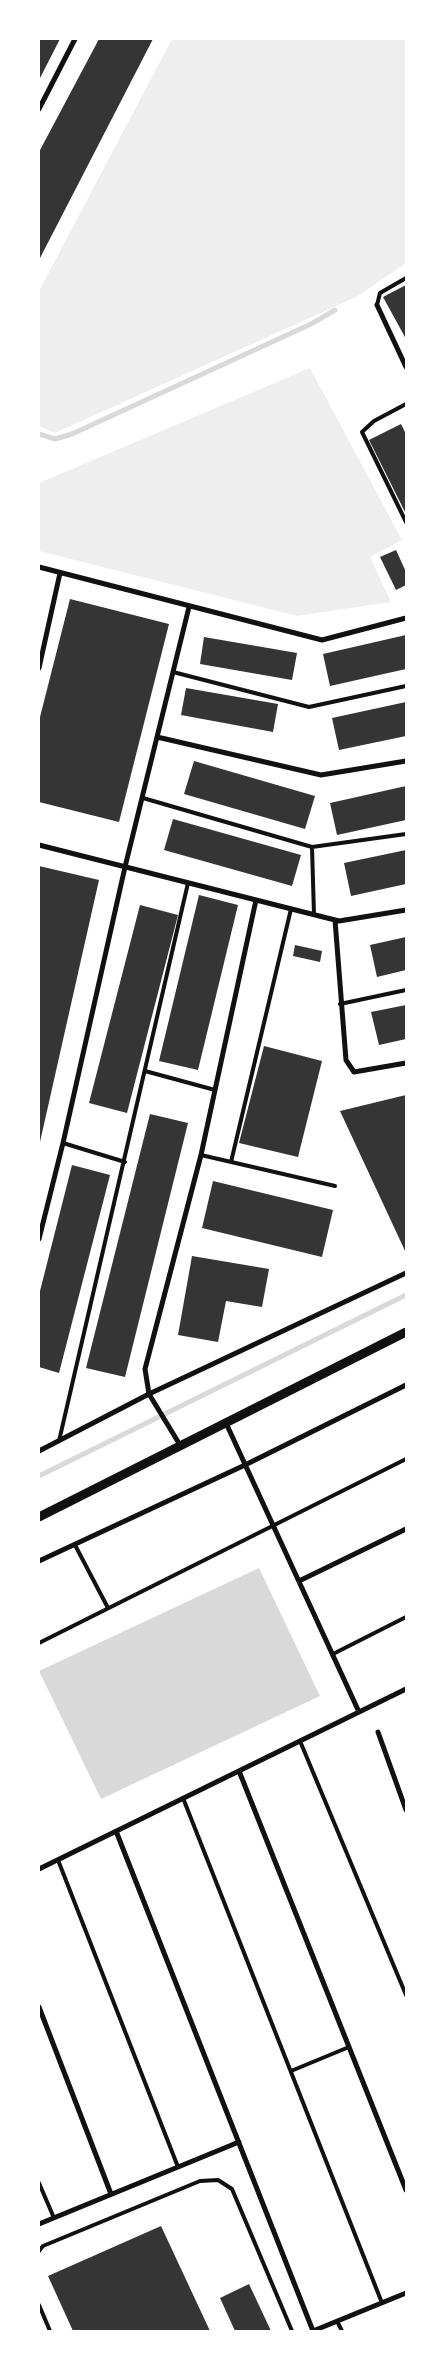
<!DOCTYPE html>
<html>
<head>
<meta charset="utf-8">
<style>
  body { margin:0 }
  #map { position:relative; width:445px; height:2370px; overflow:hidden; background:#fff; font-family:Barlow,sans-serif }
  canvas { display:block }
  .frame { position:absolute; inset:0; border:40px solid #fff; pointer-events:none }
</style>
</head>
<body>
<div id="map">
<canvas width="445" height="2370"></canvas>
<div class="frame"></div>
</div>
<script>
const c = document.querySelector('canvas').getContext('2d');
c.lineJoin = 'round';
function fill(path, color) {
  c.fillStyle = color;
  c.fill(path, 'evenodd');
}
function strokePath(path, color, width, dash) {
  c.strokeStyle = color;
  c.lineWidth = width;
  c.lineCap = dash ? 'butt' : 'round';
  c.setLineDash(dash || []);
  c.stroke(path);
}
fill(new Path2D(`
  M172 39H406V263L358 296 55 433 39 426V291Z
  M310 368 402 540 370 557 391 602 297 616 39 551V483Z`), '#eee');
fill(new Path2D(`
  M259 1568 320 1696 101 1799 39 1671Z`), '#d9d9d9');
strokePath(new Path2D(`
  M39 434 55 439 72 434 311 324 335 310
  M39 1476 406 1295`), '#d9d9d9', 5);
fill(new Path2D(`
  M39 39H60L39 80Z
  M99 39H153L39 260V152Z
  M406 285V339L383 297Z
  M401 424 406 434V514L369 440Z
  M396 550 406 572V585L396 590 380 557Z
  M70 599 169 624 119 822 39 802V721Z
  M406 635V669L330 686 323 654Z
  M204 637 297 653 292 680 200 664Z
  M186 688 278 704 273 732 181 715Z
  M406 702V736L339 750 332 718Z
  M194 761 315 796 305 829 184 794Z
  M406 786V820L337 835 330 803Z
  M173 819 301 855 292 886 164 850Z
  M406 850V884L351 896 344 863Z
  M39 866 99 880 40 1142H39Z
  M199 895 238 905 198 1070 159 1061Z
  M140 905 178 915 127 1113 89 1103Z
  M406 937V970L377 977 370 945Z
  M295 945 322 951 320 962 293 956Z
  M406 1005V1039L379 1045 371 1012Z
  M264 1046 322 1061 298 1157 239 1143Z
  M406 1095V1253L340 1111Z
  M150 1114 188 1123 125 1377 86 1368Z
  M72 1165 110 1175 59 1373 39 1367V1295Z
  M213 1181 333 1210 322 1257 202 1228Z
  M192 1256 269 1269 262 1307 226 1301 218 1342 178 1335Z
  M161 2226 210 2331H73L48 2276Z
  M249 2284 271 2331H235L220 2298Z`), '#353535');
strokePath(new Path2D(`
  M377 305 380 293 406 278
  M406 404 374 421 362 432 406 522
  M173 672 309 707 406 686
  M143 798 312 847 406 834
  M312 847 314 915
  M340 1004 406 990
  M145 1071 215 1090
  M63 1143 125 1162
  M201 1155 335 1186
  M231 1162 291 909
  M59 1441 188 883
  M75 1545 108 1608
  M39 1643 406 1459
  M333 1654 406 1617
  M300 1741 406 1995
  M183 1798 382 2303
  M58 1860 178 2167
  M291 2071 349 2047
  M39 2183 54 2218
  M39 2251 43 2246 200 2181 218 2180 232 2189 292 2331
  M39 2305 50 2331
  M337 2321 342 2331`), '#111', 4);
strokePath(new Path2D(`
  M39 109 75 39
  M377 305 406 367
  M39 567 322 640 406 618
  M39 668 60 573
  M157 737 321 775 406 761
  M39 845 339 921 406 910
  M335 920 346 1060 354 1072 406 1063
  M39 1239 63 1143 125 867 189 607
  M226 1423 359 1712
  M180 1445 149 1394 145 1369 201 1155 256 900
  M39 1451 149 1394 406 1273
  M39 1561 245 1465 406 1385
  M299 1581 406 1529
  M378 1732 406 1810
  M239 1771 406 2190
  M116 1831 313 2331 406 2293
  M39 1869 406 1689
  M39 2007 111 2194
  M39 2224 239 2142`), '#111', 5);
strokePath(new Path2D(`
  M39 1517 406 1332`), '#111', 9);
</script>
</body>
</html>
